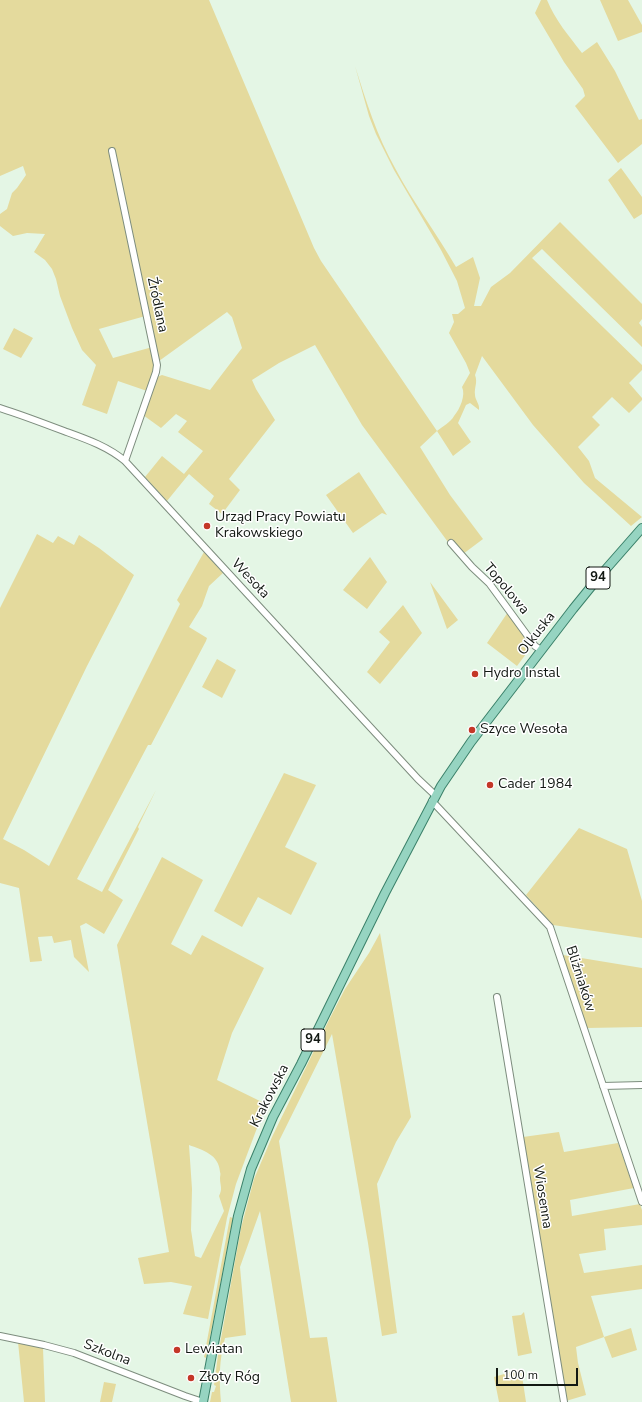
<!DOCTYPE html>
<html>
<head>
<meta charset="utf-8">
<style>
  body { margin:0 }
  #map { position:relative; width:642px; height:1402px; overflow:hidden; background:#e4f6e5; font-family:"Nunito Sans",sans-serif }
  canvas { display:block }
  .scale { position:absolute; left:496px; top:1368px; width:82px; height:18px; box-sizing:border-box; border:2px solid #121813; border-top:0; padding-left:5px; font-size:12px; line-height:14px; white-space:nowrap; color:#121813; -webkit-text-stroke:3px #fff; paint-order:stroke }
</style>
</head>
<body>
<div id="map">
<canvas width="642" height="1402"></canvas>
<div class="scale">100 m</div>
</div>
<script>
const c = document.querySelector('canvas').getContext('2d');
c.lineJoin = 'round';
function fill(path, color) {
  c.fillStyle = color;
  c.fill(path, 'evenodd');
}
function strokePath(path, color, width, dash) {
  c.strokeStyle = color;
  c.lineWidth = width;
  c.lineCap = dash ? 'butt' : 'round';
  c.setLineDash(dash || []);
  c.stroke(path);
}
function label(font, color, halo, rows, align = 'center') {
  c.font = font + ' "Nunito Sans",sans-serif';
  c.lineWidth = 3;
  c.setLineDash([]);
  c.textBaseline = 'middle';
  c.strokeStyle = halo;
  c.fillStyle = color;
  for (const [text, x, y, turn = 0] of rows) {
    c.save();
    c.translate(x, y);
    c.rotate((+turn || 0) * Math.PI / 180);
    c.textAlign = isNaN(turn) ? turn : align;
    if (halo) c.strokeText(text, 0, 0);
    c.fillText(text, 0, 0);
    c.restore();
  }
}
fill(new Path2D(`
  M0 0H209L314 248 321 261 437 431C442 427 451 422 454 416 460 409 466 395 462 387L470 373 466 363 449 333 454 322 452 314H458L465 308 457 281 441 250 394 170 376 134 369 116 355 66C366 101 377 136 395 168 413 202 437 234 456 267L473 257 480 278 474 306H481L491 287 510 273 560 222 642 304V319L639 323 642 327V347L542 249 532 258 642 365V370L629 383 642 398V400L629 413 612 397 592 417 600 425 578 447 589 461 595 478 642 517 631 526 584 483 533 425 482 356 475 375C478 383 474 387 475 395 475 400 480 404 479 410L470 403 466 405 458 423 471 442 453 456 437 431 420 447 450 495 483 539 463 554 456 553 362 425 315 345 279 363 252 380 256 389 275 420 229 479 240 490 222 514 209 504 214 496 189 474 167 501 145 477 162 456 184 474 203 451 178 432 187 421 176 414 161 428 143 415 150 392 118 381 107 414 82 405 96 365 82 350 72 328 60 296 56 279 52 269 45 260 34 252 45 234 27 233 13 236 0 226V214L7 209 12 193 17 188 26 175 23 166 0 176ZM227 312 232 317 242 348 210 390 162 375 157 377 159 361ZM149 315 156 346 113 358 99 329Z
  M541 0H547C555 20 569 36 582 53L597 42 615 71 639 120 642 119V144L618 163 575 106 585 96 583 89 564 62 535 13Z
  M600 0H628L642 25V32L618 41Z
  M621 168 642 197V214L634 219 608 180Z
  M14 328 33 338 21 358 3 349Z
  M359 472 387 515 382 513 353 533 326 495Z
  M37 534 53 543 58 536 74 545 79 535 99 548 134 575 87 666 3 839 24 850 49 866 180 604 177 600 204 552 223 573 209 586 202 606 189 627 207 638 206 641 151 745H148L77 879 102 892 156 790 138 827 139 829 108 890 123 900 104 934 86 923 80 926 89 972 74 957 71 940 54 943 52 936 38 937 42 961 30 962 19 888 0 883V608Z
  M370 557 387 582 367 609 343 590Z
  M430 582 458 620 447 629Z
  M403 605 422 633 380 684 367 672 390 642 379 632Z
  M508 612 532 646 517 666 487 643Z
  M217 659 236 670 222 698 202 687Z
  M284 773 316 785 285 847 317 863 291 915 258 897 242 927 214 911Z
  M579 828 627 849 642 901V938L553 925 526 895Z
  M162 857 203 880 171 944 191 955 202 935 264 968 232 1033 217 1080 266 1104 236 1184 227 1218 208 1319 183 1314 192 1286 171 1282 144 1284 138 1258 169 1252 117 945ZM189 1145C202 1150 219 1154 220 1172 221 1174 220 1176 220 1178 220 1186 223 1188 219 1196L224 1211 201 1258 195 1256 191 1230 192 1189Z
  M380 933 411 1117 396 1142 377 1184 397 1333 382 1336 368 1243 332 1034 279 1141 310 1338 327 1337 337 1402H291L260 1211 240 1267 246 1335 225 1338C219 1361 219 1379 221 1402H210L212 1392H214L216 1386 214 1385 218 1355 241 1228 254 1179 272 1137 330 1018 345 989 369 953Z
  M563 955 642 968V1027L587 1028Z
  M559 1132 564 1152 618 1143 634 1188 570 1200 572 1216 640 1204 642 1210V1225L604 1229 606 1250 579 1254 584 1273 642 1265V1289L591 1296 604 1337 631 1328 637 1350 612 1358 604 1337 576 1347 578 1363 586 1395 566 1401 523 1137Z
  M230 1217 233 1218 206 1358 204 1357Z
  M524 1312 532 1353 518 1356 512 1316 521 1315Z
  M18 1342 43 1348 45 1402H24Z
  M521 1369 526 1402H499L494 1377Z
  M104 1382 116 1384 112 1402H100Z`), '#e4da9d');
const minor = new Path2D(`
  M112 151 157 365 156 372 125 461
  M0 408C22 415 43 423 64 431 86 439 107 446 125 461L418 779 435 795
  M451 543 472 567 489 583 535 646 541 650
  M432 801 550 927 642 1202
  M497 997 564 1402
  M603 1086 642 1085
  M0 1336 44 1345 74 1353 185 1396 203 1402`);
const major = new Path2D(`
  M203 1402 238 1216 251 1169 273 1117 301 1064 385 893 441 786 471 742 573 609 599 577 642 528`);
strokePath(minor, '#7d8d7e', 8);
strokePath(major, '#3a8069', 10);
strokePath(minor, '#fff', 6);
strokePath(major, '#96d4c1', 8);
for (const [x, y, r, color] of [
  [207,526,4,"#c43728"],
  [475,674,4,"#c43728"],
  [472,730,4,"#c43728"],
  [490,785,4,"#c43728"],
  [177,1350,4,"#c43728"],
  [191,1378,4,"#c43728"]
]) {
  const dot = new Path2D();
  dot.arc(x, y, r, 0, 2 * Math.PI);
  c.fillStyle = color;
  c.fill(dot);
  strokePath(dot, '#fff', 1.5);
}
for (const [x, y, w] of [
  [598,578,24],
  [313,1040,24]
]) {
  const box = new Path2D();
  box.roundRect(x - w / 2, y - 11, w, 22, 3);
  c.fillStyle = '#fff';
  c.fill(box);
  strokePath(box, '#121813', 1);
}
label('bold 13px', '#121813', null, [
  ["94",598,578],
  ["94",313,1040]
]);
label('14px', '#121813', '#fff', [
  ["Źródlana",157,305,78],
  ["Wesoła",250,579,47],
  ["Topolowa",506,589,50],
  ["Olkuska",537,634,-52],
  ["Bliźniaków",580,979,72],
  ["Krakowska",270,1096,-63],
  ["Wiosenna",542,1197,81],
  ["Szkolna",107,1353,21]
]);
label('14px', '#121813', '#fff', [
  ["Urząd Pracy Powiatu",215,518],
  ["Krakowskiego",215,534],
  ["Hydro Instal",483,674],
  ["Szyce Wesoła",480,730],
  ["Cader 1984",498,785],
  ["Lewiatan",185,1350],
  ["Złoty Róg",199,1378]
], 'left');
</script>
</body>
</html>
